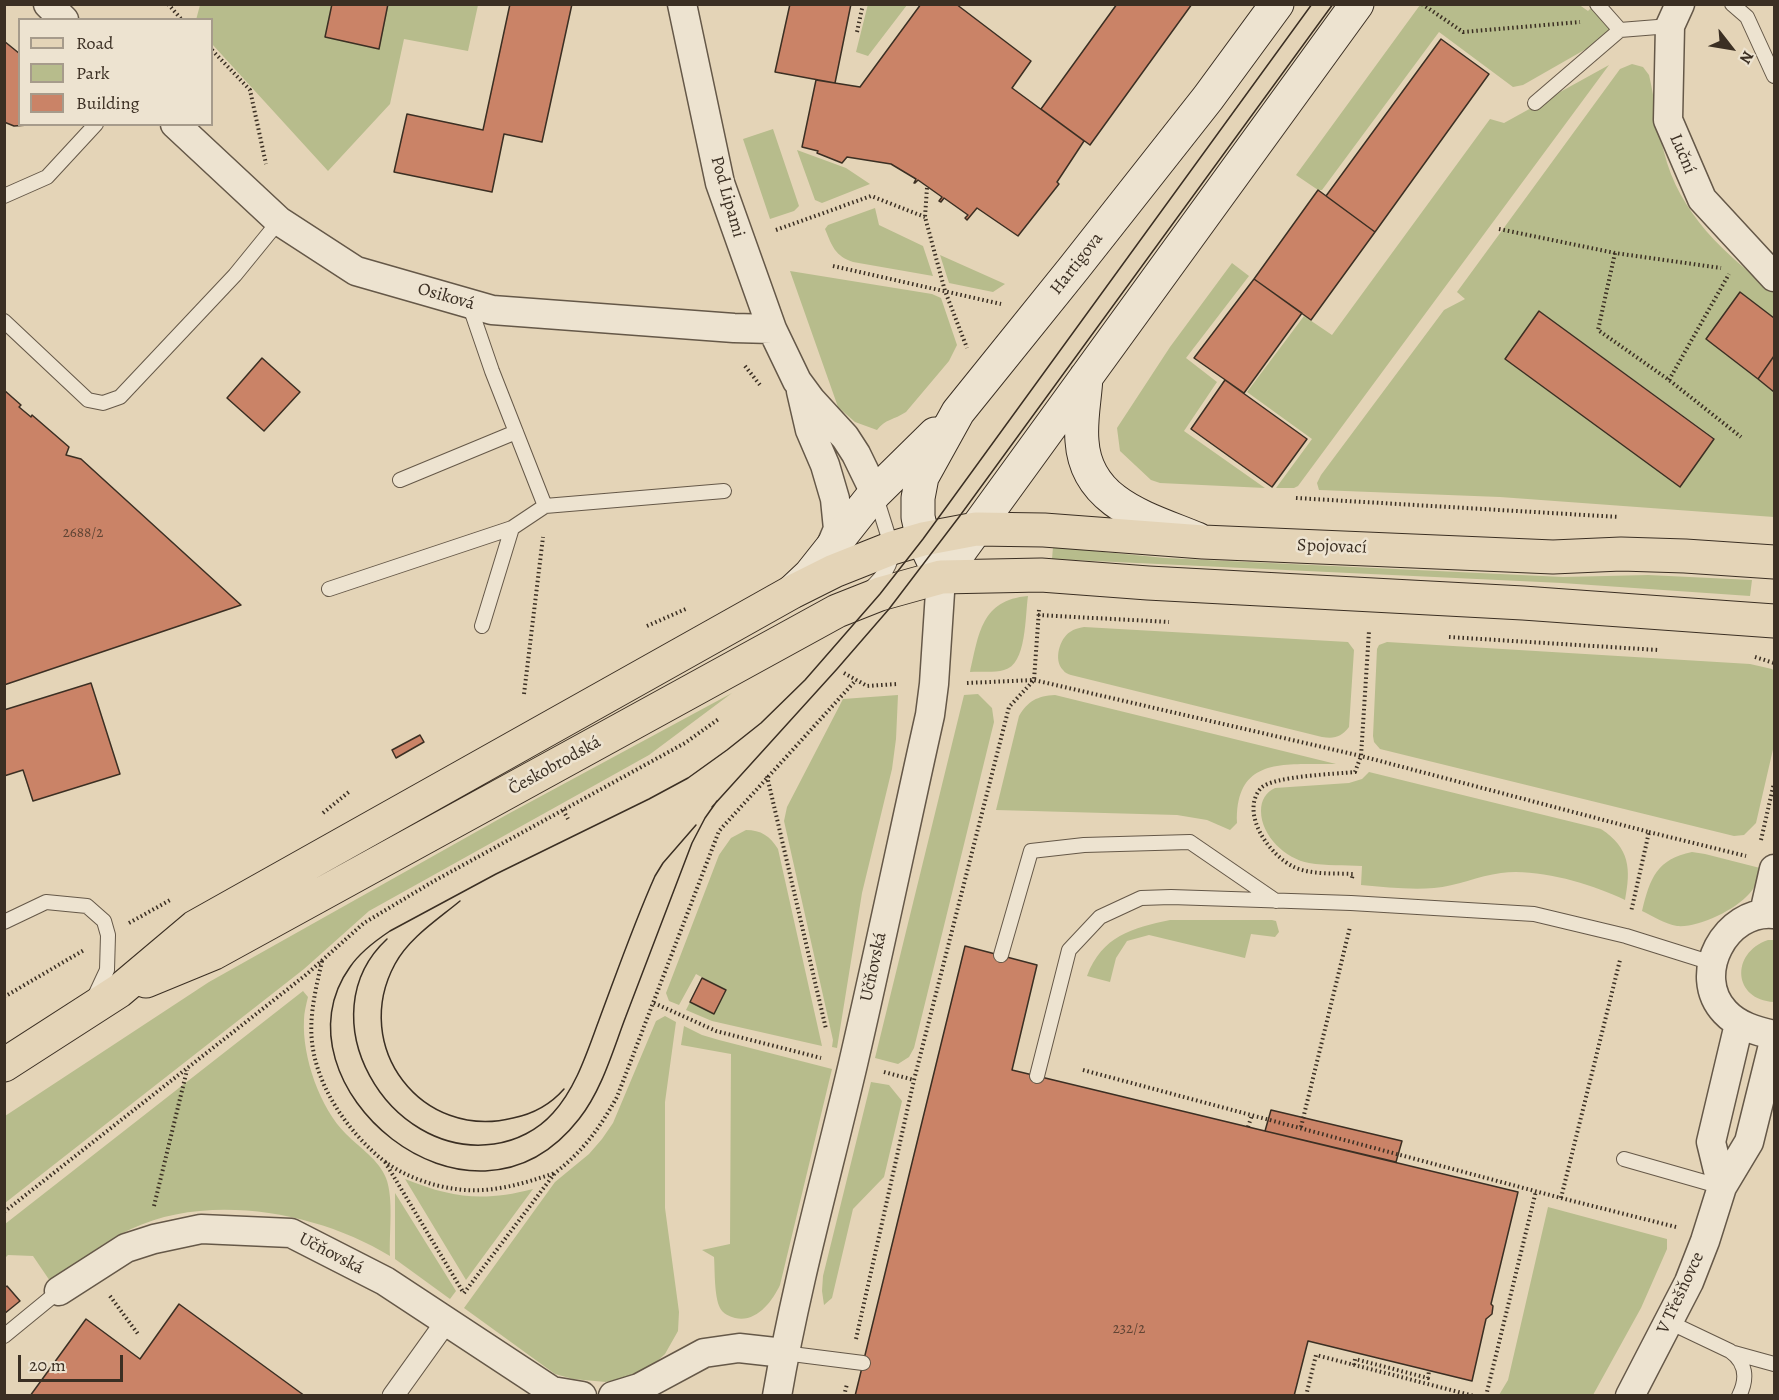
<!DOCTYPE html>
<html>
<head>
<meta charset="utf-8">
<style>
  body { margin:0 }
  #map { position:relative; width:1779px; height:1400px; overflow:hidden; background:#e4d4b7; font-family:Alegreya,serif }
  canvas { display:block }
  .frame { position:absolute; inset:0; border:6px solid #3b2f23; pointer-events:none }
  .legend { position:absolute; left:18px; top:18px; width:195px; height:108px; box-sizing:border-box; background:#ede3d0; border:2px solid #a69b8b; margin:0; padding:8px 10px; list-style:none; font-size:18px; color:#3b2f23 }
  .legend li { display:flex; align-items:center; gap:12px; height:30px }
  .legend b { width:30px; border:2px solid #a69b8b }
  .north { position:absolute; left:1701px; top:18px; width:60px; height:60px; -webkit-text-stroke:4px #ede3d0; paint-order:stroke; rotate:121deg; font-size:16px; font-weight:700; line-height:24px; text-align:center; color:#3b2f23 }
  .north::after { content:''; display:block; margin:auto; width:21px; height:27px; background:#3b2f23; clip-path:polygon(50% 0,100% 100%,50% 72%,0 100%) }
  .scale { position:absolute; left:18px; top:1355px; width:105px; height:27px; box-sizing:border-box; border:3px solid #3b2f23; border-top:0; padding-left:8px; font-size:18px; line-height:21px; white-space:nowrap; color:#3b2f23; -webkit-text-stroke:4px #ede3d0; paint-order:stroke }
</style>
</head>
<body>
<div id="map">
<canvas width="1779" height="1400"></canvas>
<div class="frame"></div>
<ul class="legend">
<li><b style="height:8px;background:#e4d4b7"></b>Road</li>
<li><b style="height:16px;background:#b7bc8c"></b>Park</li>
<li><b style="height:16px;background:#ca8367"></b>Building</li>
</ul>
<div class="north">N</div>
<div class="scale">20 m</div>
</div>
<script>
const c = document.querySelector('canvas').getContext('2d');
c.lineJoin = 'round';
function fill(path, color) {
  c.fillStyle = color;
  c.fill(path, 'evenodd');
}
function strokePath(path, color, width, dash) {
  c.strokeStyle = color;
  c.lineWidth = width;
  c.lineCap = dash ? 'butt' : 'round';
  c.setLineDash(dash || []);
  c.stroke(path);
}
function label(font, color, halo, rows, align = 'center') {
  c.font = font + ' Alegreya,serif';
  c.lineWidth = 5;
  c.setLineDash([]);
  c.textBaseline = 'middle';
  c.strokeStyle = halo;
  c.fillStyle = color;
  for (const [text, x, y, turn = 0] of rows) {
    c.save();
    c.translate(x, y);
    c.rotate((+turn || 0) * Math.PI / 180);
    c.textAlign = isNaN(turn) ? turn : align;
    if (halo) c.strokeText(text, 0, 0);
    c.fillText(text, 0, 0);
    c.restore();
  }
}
fill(new Path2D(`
  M868 4 907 5 868 56 856 52Z
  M1578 4 1588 11 1592 7 1616 20 1607 37 1523 85 1513 87 1439 32 1322 190H1318L1296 175 1420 5Z
  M200 5H478L468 51 404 39 390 104 328 171 212 44V20H196Z
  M1632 64 1643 67 1649 75C1655 100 1657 127 1664 152 1679 213 1725 255 1774 291V318L1740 292 1706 339 1774 392V517L1500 497 1319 490 1317 483 1321 475 1444 310 1465 299 1457 292 1620 69ZM1539 311 1714 438 1681 487 1505 359Z
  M1609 65 1298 486 1294 488H1276L1312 439 1247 392 1304 316 1332 335 1490 119 1504 123Z
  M773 129 799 206 794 211 770 219 743 139Z
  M797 150 846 168 870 184 822 203 815 200Z
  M875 208 879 225 923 246 933 276 853 262C835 256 832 246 825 229L828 225Z
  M940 255 1005 284 993 292 949 283Z
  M1232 263 1249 276 1186 358 1217 382 1184 431 1265 488 1160 483 1151 480 1120 451 1117 428 1170 347Z
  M790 271 932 294 941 298 957 345 949 361 906 412C894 420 885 419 877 430L855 422 838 407Z
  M1053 547 1165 558 1563 577 1648 575 1752 580 1750 596 1562 583 1052 559Z
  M1028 596C1025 615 1027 665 1004 670 994 673 981 671 970 672 979 634 981 600 1028 596Z
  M1084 627 1348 642 1354 650 1349 727C1341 737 1335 739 1322 737L1071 675C1068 674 1065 673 1063 670 1053 660 1060 638 1070 632 1074 629 1079 628 1084 627Z
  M1387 642 1750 664 1772 669 1774 671V745L1756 823 1744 835 1734 836 1380 749 1374 742 1373 736 1377 649 1379 645Z
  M732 693 649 755 369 911 304 969 5 1203V1116L209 982 508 814Z
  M978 694 992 708 994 722 914 1048 909 1057 898 1064 875 1058 964 695Z
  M898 695 896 739 892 769 862 893 837 1048 832 1047 833 1040 784 821 787 807 843 699Z
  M1055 695 1336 764C1286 765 1235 755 1237 823L1230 830 1207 820 1177 815 996 810 1019 716C1028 701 1037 696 1055 695Z
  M1369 772 1601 829C1630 848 1631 869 1625 900 1592 884 1538 868 1501 873 1478 876 1457 886 1434 888 1410 890 1385 887 1361 885L1362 866C1345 865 1326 866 1309 863 1286 859 1261 836 1261 811 1261 800 1266 792 1275 788L1349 783 1362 779Z
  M746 830C761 830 770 836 778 849L822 1046 712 1021 686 1010 690 1002 714 1014 726 991 696 974 679 1005 669 1001 666 993 719 855 731 838Z
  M1692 852 1705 854 1760 868C1758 878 1756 887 1749 894 1735 910 1698 928 1677 926 1665 924 1653 916 1642 911 1650 878 1657 859 1692 852Z
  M1170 920H1272L1276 921 1279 932 1275 937 1251 934 1245 958 1149 935 1127 941 1116 958 1110 982 1087 976C1102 936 1132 928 1170 920Z
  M1768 940H1774V1002C1733 1000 1730 953 1768 940Z
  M303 991 308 997C306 1005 304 1013 304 1020 302 1057 320 1108 346 1134 360 1148 379 1160 386 1178 394 1199 389 1233 390 1256 319 1212 208 1192 131 1229 116 1236 101 1245 88 1255 75 1264 65 1275 50 1281L33 1256 8 1255 5 1258V1224Z
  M665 1016 676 1022 665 1102V1208L679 1312 678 1331 665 1354 653 1365 624 1378 606 1382 573 1379 555 1374 464 1308 555 1182 589 1154 602 1139 613 1123 656 1021Z
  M684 1026 702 1035 719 1040 832 1069 780 1285C772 1302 756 1323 735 1318 729 1316 723 1314 720 1308 714 1296 715 1270 714 1257L702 1250 730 1244 731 1054 681 1045Z
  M871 1082 889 1085 902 1101 884 1177 853 1209 832 1298 824 1305 822 1291 823 1276Z
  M405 1179C452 1198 483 1202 533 1189L466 1280Z
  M395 1193 456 1291 450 1299 395 1259Z
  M1548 1207 1667 1239V1249L1641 1308 1593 1395H1499L1508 1380Z`), '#b7bc8c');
const building = new Path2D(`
  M332 4H388L379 49 325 37Z
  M510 4H572L542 142 504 134 492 192 394 172 407 114 483 130Z
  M790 4H851L835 83 775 72Z
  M921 4H956L1031 61 1012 88 1084 141 1057 182 1059 184 1018 236 977 208 967 220 965 218 968 215 944 198 941 202 939 201 942 197 918 180 915 183H914L916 179 891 164 847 157 842 163 817 153 818 151 802 147 816 80 860 87Z
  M1117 4H1192L1090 145 1041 109Z
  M1441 39 1489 74 1375 232 1326 196Z
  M4 41 20 54V124L28 125 14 126 4 122Z
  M1318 190 1375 232 1311 320 1254 279Z
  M1254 279 1302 313 1244 393 1194 358Z
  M1740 292 1774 318V356L1758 379 1706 339Z
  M1539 311 1714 439 1680 487 1505 359Z
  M1774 356V392L1758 379Z
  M262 358 300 392 264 431 227 398Z
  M1225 380 1307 439 1272 487 1191 429Z
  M4 390 21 405 19 407 31 417 32 415 69 447 66 455 81 459 241 605 4 685Z
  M91 683 120 774 33 801 23 770 4 776V710Z
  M420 735 424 742 396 758 392 750Z
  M965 946 1037 965 1012 1070 1518 1192 1491 1304 1493 1306 1492 1314 1486 1319 1472 1381 1308 1341 1294 1396H855Z
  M702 978 726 990 714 1014 690 1002Z
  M1271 1110 1402 1141 1396 1162 1265 1131Z
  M7 1286 20 1301 4 1314V1288Z
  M179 1304 305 1396H30L86 1319 140 1359Z`);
fill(building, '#ca8367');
strokePath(building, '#3b2f23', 1.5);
const service = new Path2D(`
  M1597 4 1620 30 1670 26
  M1732 4 1747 17 1774 76
  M1535 103 1620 30
  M4 196 47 177 96 124
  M4 321 88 400 103 403 120 397 235 275 279 221
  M400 480 516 432
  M545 506 724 491
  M871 588C883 576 892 566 892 548L876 497
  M329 589 512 528 545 506 492 371 469 304
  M482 626 512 528
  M4 922 46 902 87 906 104 921 108 935 107 970 93 1000
  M1001 955 1031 851 1084 845 1190 842 1276 901
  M1037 1076 1069 950 1100 917 1141 898 1171 897 1351 903 1534 914 1626 936 1712 963
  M1624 1159 1722 1187
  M1669 1322 1730 1351C1746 1362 1748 1378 1739 1396
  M4 1336 59 1291
  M784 1353 863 1363
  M1734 1353 1774 1364`);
const pedestrian = new Path2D(`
  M393 1396 446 1322`);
const minor = new Path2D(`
  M48 4 64 20
  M682 4 720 183 772 329 797 381 811 400 845 437 856 454 875 493
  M1680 4 1670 26 1668 120 1702 199 1774 277
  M175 124 279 221 356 271 492 310 734 328 772 329
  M801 391 810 430 825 465 835 499 838 529 829 550
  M1764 913 1774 869
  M1774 914C1726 909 1690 975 1725 1012 1738 1026 1756 1031 1774 1035
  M1722 1187 1711 1142 1739 1024
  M59 1291 126 1248 154 1239 201 1229 291 1233 385 1281 552 1391 582 1396
  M613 1396 639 1388 704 1353 739 1348 784 1353
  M777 1396C796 1284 827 1175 853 1064 880 948 904 831 930 715L934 684 941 577
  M1630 1396 1689 1282 1705 1241 1722 1187 1749 1142 1774 1041`);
const secondary = new Path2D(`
  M1277 4 1208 98 1074 268 958 412 922 477 918 498V517L923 539 941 577 1357 4
  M1086 377C1085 398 1080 420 1082 441 1086 504 1149 519 1197 539
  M793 591 810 575 875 493 935 434`);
const primary = new Path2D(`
  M146 981 214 953 837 611 880 594 941 577 1041 575 1148 583 1523 603 1774 621
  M4 1065 119 991 195 927 792 592 834 571 892 548 923 539 976 529 1044 530 1203 542 1553 557 1621 554 1685 556 1774 562`);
strokePath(service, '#655848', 16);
strokePath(pedestrian, '#655848', 23);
strokePath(minor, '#655848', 31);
strokePath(secondary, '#3b2f23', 35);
strokePath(primary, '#3b2f23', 35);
strokePath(new Path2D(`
  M168 4 182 20
  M1422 4 1463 32 1580 22
  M857 32 863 4
  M212 50 250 90 266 164
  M927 188 925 217 945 291 967 348
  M1499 229 1615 253 1721 268
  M776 230 871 196 925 217
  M1615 253 1598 330 1669 380 1741 437
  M833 266 1001 304
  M745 366 760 385
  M1669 380 1729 274
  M1296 498 1619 517
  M1038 615 1169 622
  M647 626 688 608
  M1449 637 1658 650
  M1755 657 1774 663
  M844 673 867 686 897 684
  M967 683 1034 680 1361 756 1649 832 1631 912
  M524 694 543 537
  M767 776 826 1029
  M563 810 568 819
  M323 813 350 791
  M1649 832 1746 856
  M1761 840 1774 783
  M1352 878 1353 874C1334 873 1311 875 1294 867 1270 856 1239 813 1261 788 1273 776 1336 774 1355 772L1361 756 1369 631
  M129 923 172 899
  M322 961C316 988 309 1015 312 1042 317 1088 349 1133 384 1161 404 1176 432 1186 456 1189 490 1194 522 1184 555 1173
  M4 997 84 950
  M654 1003 716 1031 821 1058
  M1083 1070 1561 1198 1676 1227
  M884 1072 914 1080
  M1248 1127 1252 1115
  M1301 1127 1350 927
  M385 1162 463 1292
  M1561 1198 1620 960
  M154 1206 187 1070
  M4 1212 307 974 364 923 434 881 685 743 720 718
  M464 1293 555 1173C584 1150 599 1129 617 1097L719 831 856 680
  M110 1296 138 1334
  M856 1339 914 1080 1009 707 1034 680 1039 610
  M1354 1365 1355 1359 1428 1378 1429 1371
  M844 1396 847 1384
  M1306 1396 1316 1355 1474 1396
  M1486 1396 1536 1191`), '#3b2f23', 4, [1.5, 3]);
strokePath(service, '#ede3d0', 14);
strokePath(pedestrian, '#ede3d0', 21);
strokePath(minor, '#ede3d0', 28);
strokePath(secondary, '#ede3d0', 33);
strokePath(primary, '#e4d4b7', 33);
strokePath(new Path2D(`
  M717 801 705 818 692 843C670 900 648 958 626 1016 613 1050 602 1090 579 1119 469 1260 267 1082 350 967 360 952 375 941 390 931L496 874 649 799 688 778 727 750 761 723 805 680 880 594 923 539 1312 4
  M712 807 837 669 889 609 959 517 1333 4
  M460 901C437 920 409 938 395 964 350 1047 422 1141 513 1118 533 1114 550 1105 564 1089
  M387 939C305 1015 387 1159 494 1144 516 1141 538 1130 553 1113 576 1088 587 1052 599 1020 617 972 634 923 655 876L663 863 696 825`), '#3b2f23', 1.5);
label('15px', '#5f4434', null, [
  ["2688/2",83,533],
  ["232/2",1129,1329]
]);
label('18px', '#3b2f23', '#ede3d0', [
  ["Luční",1682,154,67],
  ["Pod Lipami",727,197,74],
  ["Hartigova",1077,264,-52],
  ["Osiková",446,297,16],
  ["Spojovací",1332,547,2],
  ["Českobrodská",555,766,-29],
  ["Učňovská",874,967,-78],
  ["Učňovská",331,1254,27],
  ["V Třešňovce",1681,1293,-65]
]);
</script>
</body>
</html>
